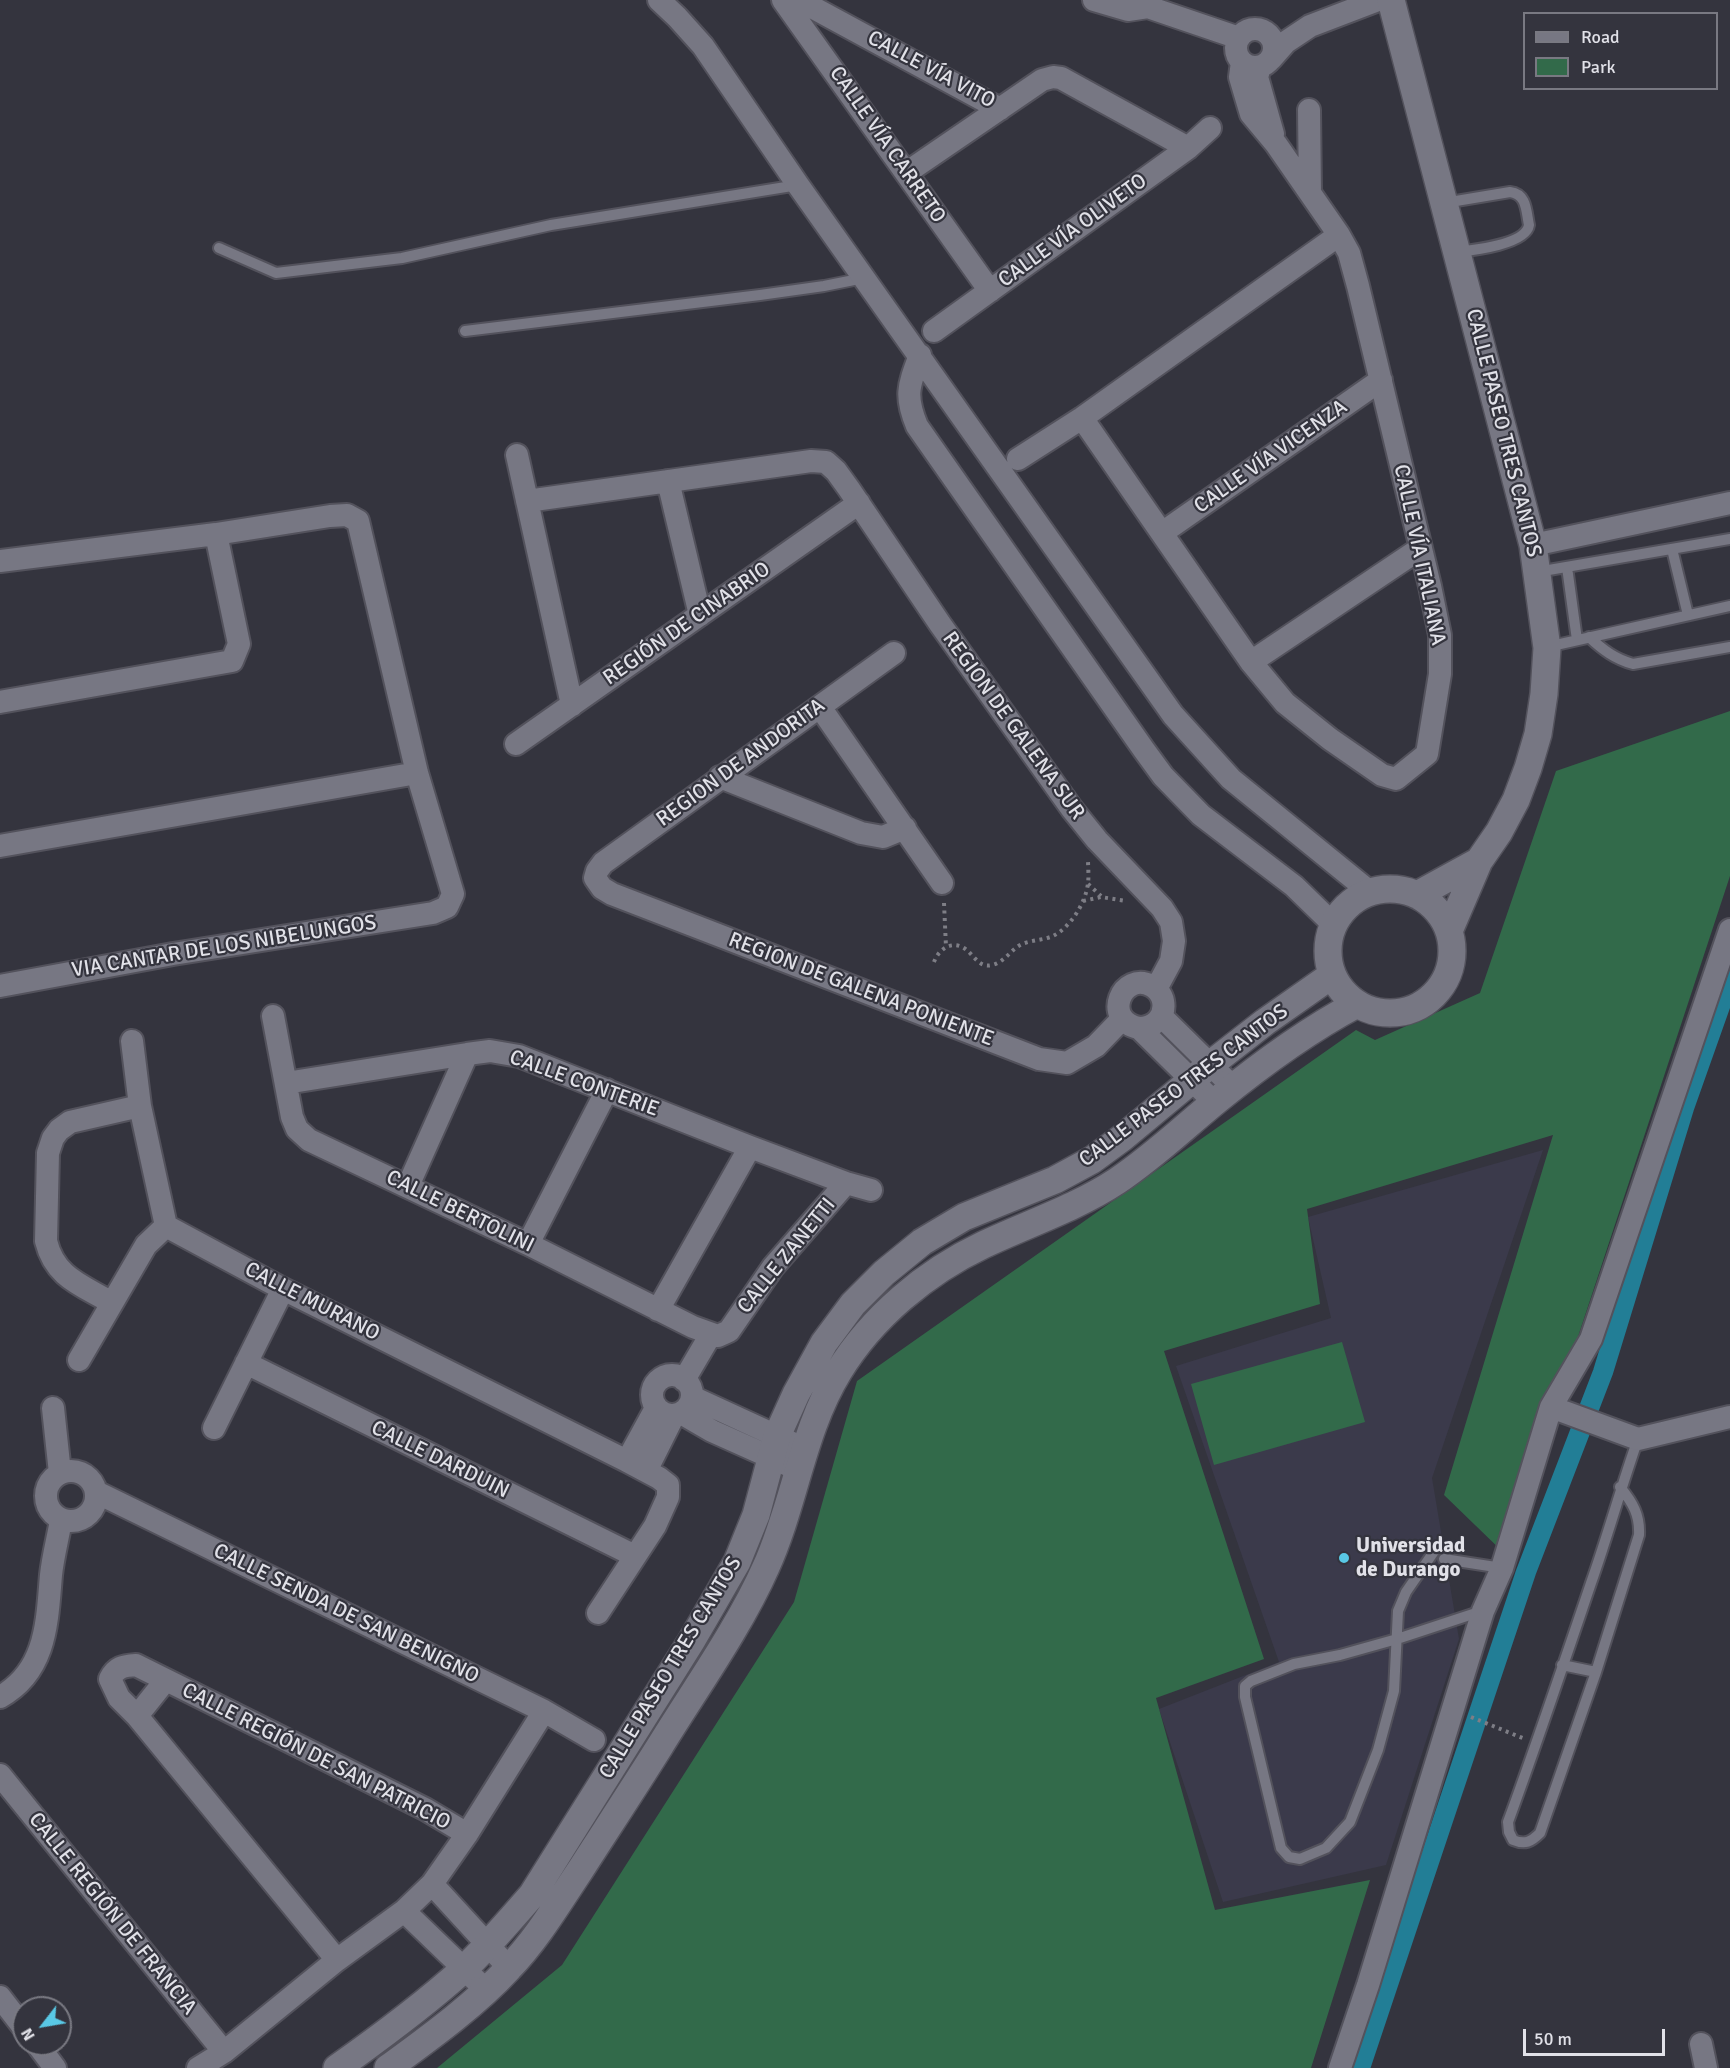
<!DOCTYPE html>
<html>
<head>
<meta charset="utf-8">
<style>
  body { margin:0 }
  #map { position:relative; width:1730px; height:2068px; overflow:hidden; background:#34343e; font-family:Signika,sans-serif }
  canvas { display:block }
  .legend { position:absolute; left:1523px; top:12px; width:195px; height:78px; box-sizing:border-box; background:#34343e; border:2px solid #797982; margin:0; padding:8px 10px; list-style:none; font-size:18px; color:#e1e1e8 }
  .legend li { display:flex; align-items:center; gap:12px; height:30px }
  .legend b { width:30px; border:2px solid #797982 }
  .north { position:absolute; left:12px; top:1996px; width:60px; height:60px; box-sizing:border-box; background:#34343e; border:2px solid #797982; border-radius:50%; rotate:239deg; font-size:16px; font-weight:700; line-height:24px; text-align:center; color:#e1e1e8 }
  .north::after { content:''; display:block; margin:auto; width:21px; height:27px; background:#59c8e5; clip-path:polygon(50% 0,100% 100%,50% 72%,0 100%) }
  .scale { position:absolute; left:1523px; top:2029px; width:142px; height:27px; box-sizing:border-box; border:3px solid #e1e1e8; border-top:0; padding-left:8px; font-size:18px; line-height:21px; white-space:nowrap; color:#e1e1e8; -webkit-text-stroke:4px #34343e; paint-order:stroke }
</style>
</head>
<body>
<div id="map">
<canvas width="1730" height="2068"></canvas>
<ul class="legend">
<li><b style="height:8px;background:#777783"></b>Road</li>
<li><b style="height:16px;background:#326a4a"></b>Park</li>
</ul>
<div class="north">N</div>
<div class="scale">50 m</div>
</div>
<script>
const c = document.querySelector('canvas').getContext('2d');
c.lineJoin = 'round';
function fill(path, color) {
  c.fillStyle = color;
  c.fill(path, 'evenodd');
}
function strokePath(path, color, width, dash) {
  c.strokeStyle = color;
  c.lineWidth = width;
  c.lineCap = dash ? 'butt' : 'round';
  c.setLineDash(dash || []);
  c.stroke(path);
}
function label(font, color, halo, rows, align = 'center') {
  c.font = font + ' Signika,sans-serif';
  c.lineWidth = 4.5;
  c.setLineDash([]);
  c.textBaseline = 'middle';
  c.strokeStyle = halo;
  c.fillStyle = color;
  for (const [text, x, y, turn = 0] of rows) {
    c.save();
    c.translate(x, y);
    c.rotate((+turn || 0) * Math.PI / 180);
    c.textAlign = isNaN(turn) ? turn : align;
    if (halo) c.strokeText(text, 0, 0);
    c.fillText(text, 0, 0);
    c.restore();
  }
}
fill(new Path2D(`
  M1543 1150 1432 1478 1459 1639 1386 1865 1223 1902 1159 1709 1279 1662 1176 1366 1331 1318 1308 1217Z`), '#3b3a4b');
fill(new Path2D(`
  M1730 711V876L1506 1555 1444 1495 1553 1135 1307 1209 1320 1304 1164 1351 1264 1659 1156 1698 1215 1910 1370 1880 1311 2068H437L562 1965 794 1602 857 1381 1356 1030 1375 1040 1480 993 1556 771Z
  M1342 1342 1365 1422 1214 1465 1191 1384Z`), '#326a4a');
strokePath(new Path2D(`
  M1360 2068 1526 1572 1603 1372 1684 1108 1730 978`), '#227e96', 20);
const service = new Path2D(`
  M1444 203 1510 192C1527 194 1526 211 1529 225 1526 244 1475 250 1457 252
  M219 248 276 273 402 258 551 225 798 185
  M465 331 760 295 824 286 864 278
  M1672 549 1688 615
  M1567 567 1577 640
  M1537 572 1730 539
  M1589 637C1603 650 1615 659 1633 664L1730 647
  M1547 647 1730 606
  M1620 1487C1633 1503 1640 1515 1639 1535L1596 1672 1540 1833C1531 1842 1525 1845 1513 1840L1509 1832 1508 1822C1537 1743 1564 1663 1591 1583 1608 1535 1621 1487 1638 1439
  M1433 1553 1406 1592 1398 1611 1394 1691 1378 1750 1350 1822 1326 1848 1307 1856 1300 1859 1289 1857 1281 1848 1245 1697V1686L1251 1681 1294 1664 1340 1655 1397 1639 1482 1611
  M1444 1559 1502 1568
  M1562 1665 1596 1672`);
const minor = new Path2D(`
  M659 0 677 17 703 46 798 185 1173 715 1231 779 1370 892
  M783 0 990 291
  M799 0 1000 109
  M1094 0 1128 10 1148 7 1239 38
  M1236 48a19 19 0 1 1 38 0a19 19 0 1 1-38 0Z
  M1271 59 1286 42 1310 26 1378 0
  M1260 67 1257 77 1273 134
  M1309 110 1310 193
  M906 173 1042 80 1053 77 1061 78 1188 148
  M934 331 1188 148 1210 128
  M920 355C909 385 904 395 917 426L1144 750 1163 776 1201 815 1294 886 1333 924
  M1082 418 1251 662 1285 703 1330 739 1382 775 1396 779 1427 754 1440 674V635L1430 586 1358 286 1349 253 1339 235 1276 144 1251 114 1240 77 1242 62
  M517 455 572 705
  M1018 459 1082 418 1339 235
  M668 481 700 615
  M527 501 811 461 826 462 836 471 849 489 940 624 1072 809 1097 840 1162 908 1171 922 1174 941 1171 961 1156 989
  M1162 533 1381 380
  M1533 545 1730 503
  M0 561 216 534 330 516 347 515 358 521 417 773 453 894 447 907 433 913 173 954 0 986
  M894 653 603 863 597 871 595 878 602 888 612 894 1039 1059 1067 1063 1096 1046 1122 1019
  M1251 662 1421 548
  M0 702 232 661 239 644 216 534
  M820 707 942 883
  M516 744 859 503
  M720 777 861 833 883 837 905 828
  M0 846 417 773
  M273 1016 292 1117 297 1129 309 1140 528 1244 693 1327 718 1336 729 1331 773 1267 846 1183
  M1161 1016 1233 1087
  M1139 1028C1154 1028 1166 1017 1163 1001 1162 995 1157 989 1152 986 1122 970 1101 1020 1139 1028L1214 1102
  M132 1041 140 1106 166 1226 283 1289 627 1461 659 1478 668 1485V1497L655 1526 598 1613
  M286 1083 467 1054 490 1051 519 1056 750 1147 846 1183 871 1190
  M408 1186 467 1054
  M528 1244 607 1090
  M112 1303C82 1285 55 1278 46 1241L48 1153 53 1138 59 1130 70 1122 140 1106
  M658 1310 750 1147
  M79 1360 146 1245 166 1226
  M246 1363 635 1556
  M652 1395a20 20 0 1 1 40 0a20 20 0 1 1-40 0Z
  M684 1380 711 1334
  M692 1397 805 1449
  M1551 1407 1638 1439 1730 1417
  M53 1408 60 1473
  M681 1413 712 1431 799 1470
  M214 1428 283 1289
  M627 1461 656 1408
  M646 1471 674 1415
  M46 1496a25 25 0 1 1 50 0a25 25 0 1 1-50 0Z
  M96 1492 544 1711 594 1740
  M0 1697C47 1671 47 1621 51 1575 53 1556 58 1538 61 1520
  M137 1716 165 1681
  M0 1775 224 2052
  M432 1884 509 1968
  M404 1911 486 1990
  M337 1960 137 1716 119 1698 110 1679C116 1667 123 1666 136 1665L425 1809 467 1834
  M0 1997 24 2028
  M37 2044 55 2068
  M1701 2044 1706 2068
  M198 2068 224 2052 337 1960 404 1911 432 1884 467 1834 544 1711
  M1340 2068 1368 1985 1483 1611 1502 1568 1551 1407 1591 1339 1730 930`);
const tertiary = new Path2D(`
  M1391 0 1533 545 1547 648 1544 694 1538 734 1528 768 1516 800 1499 832 1479 861 1449 931
  M1328 951a62 62 0 1 1 124 0a62 62 0 1 1-124 0Z
  M1417 895 1479 861
  M337 2068C381 2037 424 2005 464 1969 488 1946 510 1920 532 1895L692 1640 737 1562 756 1515 777 1436 796 1394 824 1343 853 1304 884 1273 922 1242 964 1217 1055 1180 1092 1160 1122 1138 1211 1064 1265 1022 1332 975
  M388 2068C429 2038 475 2005 509 1968 536 1940 557 1905 579 1872 606 1830 633 1789 660 1746 695 1689 739 1628 766 1567 795 1503 802 1431 839 1371 872 1317 926 1272 983 1245 1027 1224 1076 1208 1117 1181 1153 1157 1183 1128 1216 1101 1260 1065 1306 1031 1357 1004`);
strokePath(service, '#53525c', 14);
strokePath(minor, '#53525c', 26);
strokePath(tertiary, '#53525c', 30);
strokePath(new Path2D(`
  M1088 884 1101 896
  M1083 901 1101 897 1126 901
  M944 903 946 947
  M934 962C938 951 949 941 962 947 973 952 978 969 992 965 1005 962 1011 949 1022 944 1032 940 1044 940 1053 936 1071 927 1086 902 1088 883 1089 876 1088 867 1088 860
  M1471 1717 1525 1739`), '#7e7e86', 4, [3, 4.5]);
strokePath(service, '#777783', 10);
strokePath(minor, '#777783', 22);
strokePath(tertiary, '#777783', 27);
for (const [x, y, r, color] of [
  [1344,1558,6,"#59c8e5"]
]) {
  const dot = new Path2D();
  dot.arc(x, y, r, 0, 2 * Math.PI);
  c.fillStyle = color;
  c.fill(dot);
  strokePath(dot, '#34343e', 2);
}
label('21px', '#e1e1e8', '#34343e', [
  ["CALLE VÍA VITO",931,70,28],
  ["CALLE VÍA CARRETO",887,145,55],
  ["CALLE VÍA OLIVETO",1073,231,-36],
  ["CALLE PASEO TRES CANTOS",1503,433,76],
  ["CALLE VÍA VICENZA",1271,457,-35],
  ["CALLE VÍA ITALIANA",1419,555,78],
  ["REGIÓN DE CINABRIO",687,624,-35],
  ["REGION DE GALENA SUR",1013,726,54],
  ["REGION DE ANDORITA",741,763,-36],
  ["VIA CANTAR DE LOS NIBELUNGOS",224,947,-9],
  ["REGION DE GALENA PONIENTE",861,990,21],
  ["CALLE CONTERIE",584,1084,20],
  ["CALLE PASEO TRES CANTOS",1184,1086,-37],
  ["CALLE BERTOLINI",460,1212,26],
  ["CALLE ZANETTI",787,1256,-51],
  ["CALLE MURANO",312,1302,27],
  ["CALLE DARDUIN",440,1460,26],
  ["CALLE SENDA DE SAN BENIGNO",346,1614,26],
  ["CALLE PASEO TRES CANTOS",671,1668,-59],
  ["CALLE REGIÓN DE SAN PATRICIO",316,1757,27],
  ["CALLE REGIÓN DE FRANCIA",112,1914,51]
]);
label('bold 21px', '#e1e1e8', '#34343e', [
  ["Universidad",1356,1546],
  ["de Durango",1356,1570]
], 'left');
</script>
</body>
</html>
